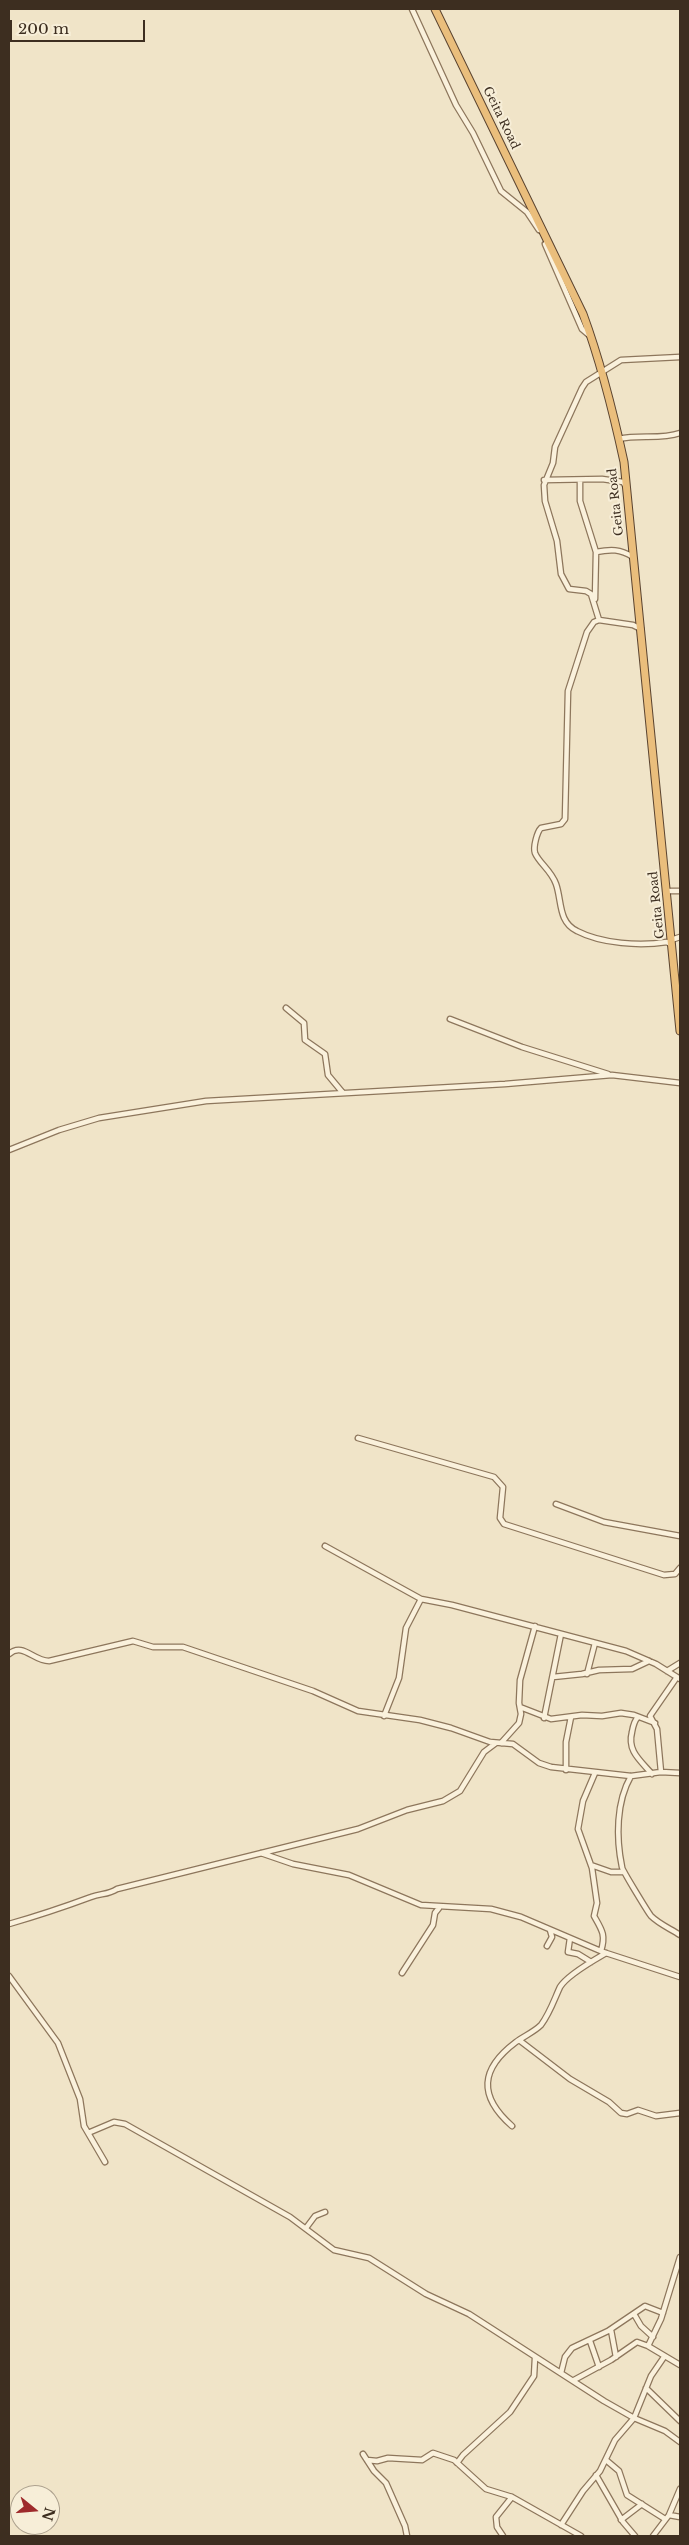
<!DOCTYPE html>
<html>
<head>
<meta charset="utf-8">
<style>
  body { margin:0 }
  #map { position:relative; width:689px; height:2545px; overflow:hidden; background:#f0e4c8; font-family:"Libre Baskerville",serif }
  canvas { display:block }
  .frame { position:absolute; inset:0; border:10px solid #3d2e20; pointer-events:none }
  .north { position:absolute; left:10px; top:2485px; width:50px; height:50px; box-sizing:border-box; background:#f7eed8; border:1px solid #ada18e; border-radius:50%; rotate:107deg; font-size:14px; font-weight:700; line-height:20px; text-align:center; color:#3d2e20 }
  .north::after { content:''; display:block; margin:auto; width:18px; height:22px; background:#9e2a2b; clip-path:polygon(50% 0,100% 100%,50% 72%,0 100%) }
  .scale { position:absolute; left:10px; top:20px; width:135px; height:22px; box-sizing:border-box; border:2px solid #3d2e20; border-top:0; padding-left:6px; font-size:15px; line-height:18px; white-space:nowrap; color:#3d2e20; -webkit-text-stroke:4px #f7eed8; paint-order:stroke }
</style>
</head>
<body>
<div id="map">
<canvas width="689" height="2545"></canvas>
<div class="frame"></div>
<div class="north">N</div>
<div class="scale">200 m</div>
</div>
<script>
const c = document.querySelector('canvas').getContext('2d');
c.lineJoin = 'round';
function strokePath(path, color, width, dash) {
  c.strokeStyle = color;
  c.lineWidth = width;
  c.lineCap = dash ? 'butt' : 'round';
  c.setLineDash(dash || []);
  c.stroke(path);
}
function label(font, color, halo, rows, align = 'center') {
  c.font = font + ' "Libre Baskerville",serif';
  c.lineWidth = 4;
  c.setLineDash([]);
  c.textBaseline = 'middle';
  c.strokeStyle = halo;
  c.fillStyle = color;
  for (const [text, x, y, turn = 0] of rows) {
    c.save();
    c.translate(x, y);
    c.rotate((+turn || 0) * Math.PI / 180);
    c.textAlign = isNaN(turn) ? turn : align;
    if (halo) c.strokeText(text, 0, 0);
    c.fillText(text, 0, 0);
    c.restore();
  }
}
const minor = new Path2D(`
  M412 9 456 105 473 133 501 191 527 212 539 230
  M545 244 582 329 589 335
  M619 439C639 434 660 440 680 433
  M544 480 602 479 623 482 625 485
  M580 480V501L596 552 595 599
  M596 552C611 549 620 549 633 557
  M599 620 591 594 586 591 569 589 561 574 557 541 545 501 544 485 553 463 555 447 582 388 586 382 621 360 680 357
  M641 629 633 625 599 620 594 622 587 632 568 691 565 819 561 824 541 828C537 832 533 847 535 853 539 863 551 870 556 884 562 901 558 922 577 931 602 944 640 946 667 942L672 945
  M667 891H680
  M671 940 680 937
  M286 1008 304 1023 305 1040 325 1054 328 1075 343 1093
  M450 1019 522 1047 608 1074
  M9 1150 59 1130 99 1118 206 1101 505 1084 612 1075 680 1083
  M358 1438 494 1477 503 1487 500 1518 504 1524 664 1575 675 1574 680 1568
  M556 1504 604 1522 680 1536
  M325 1546 421 1599 452 1605 626 1651 656 1664 680 1679
  M9 1654C23 1642 33 1661 49 1661L133 1641 153 1647H183L313 1691 358 1711 420 1720 451 1728 490 1742 513 1744 539 1763 551 1767 631 1776 661 1772 680 1773
  M667 1671 680 1663
  M587 1674 595 1643
  M553 1677 582 1674 599 1670 632 1669 649 1661
  M520 1707 551 1719 582 1715 602 1716 621 1713 634 1715 655 1723
  M384 1716 399 1678 406 1628 421 1599
  M638 1717C634 1721 633 1726 632 1732 627 1751 640 1760 652 1774
  M544 1718 561 1634
  M501 1743 519 1723 521 1714 519 1703 520 1680 535 1626
  M566 1770V1742L571 1717
  M661 1772 657 1729 650 1716 677 1677
  M595 1773 583 1801 578 1829 592 1868 597 1903 594 1916C602 1930 606 1935 601 1951
  M631 1776C616 1802 616 1838 622 1867 622 1870 648 1912 651 1916 659 1924 671 1929 680 1935
  M261 1853 293 1864 349 1875 421 1905 491 1909 521 1917 603 1952 680 1977
  M591 1865 611 1872H624
  M9 1924C37 1916 64 1907 91 1897 101 1893 108 1895 117 1889L358 1829 407 1810 443 1801 460 1791 484 1752 496 1743
  M570 1938 568 1952 578 1954 591 1962
  M547 1946 552 1937 550 1930
  M402 1973 433 1925 435 1913 439 1908
  M9 1976 58 2043 80 2099 84 2126 105 2162
  M519 2040 570 2079 609 2102 621 2113 627 2114 638 2110 656 2116 680 2113
  M512 2126C478 2096 480 2069 516 2042 524 2036 534 2032 541 2025 550 2013 554 2000 560 1987 567 1975 594 1960 606 1953
  M88 2133 114 2122 125 2124 290 2217 334 2250 369 2258 426 2294 469 2314 604 2401 634 2418 665 2431 680 2442
  M306 2228 315 2216 325 2212
  M634 2314 641 2326 653 2337
  M611 2330 616 2357
  M590 2341 599 2367
  M648 2346 661 2319 680 2257
  M561 2373 565 2357 572 2348 608 2331 645 2306 663 2313
  M574 2380 611 2360 637 2342 648 2346 680 2365
  M646 2388 680 2421
  M363 2454 374 2471 386 2483 405 2526 407 2536
  M367 2460 377 2461 388 2458 422 2460 433 2453 454 2460 486 2489 512 2497 581 2536
  M606 2460 619 2471 627 2495 665 2519
  M457 2463 463 2455 510 2412 534 2376 535 2358
  M596 2475 623 2522 635 2536
  M669 2515 680 2517
  M621 2520 642 2504
  M561 2525 583 2491 600 2471 615 2440 634 2418 651 2376 664 2357
  M503 2536 497 2527 496 2517 512 2497
  M653 2536 669 2515 680 2489`);
const trunk = new Path2D(`
  M435 9 583 314C601 363 613 411 624 462L680 1031`);
strokePath(minor, '#8d765c', 7);
strokePath(trunk, '#5b4430', 9);
strokePath(minor, '#faf1dc', 4.5);
strokePath(trunk, '#eabe7c', 7);
label('12px', '#3d2e20', '#f7eed8', [
  ["Geita Road",501,118,64],
  ["Geita Road",616,502,-96],
  ["Geita Road",657,905,-96]
]);
</script>
</body>
</html>
